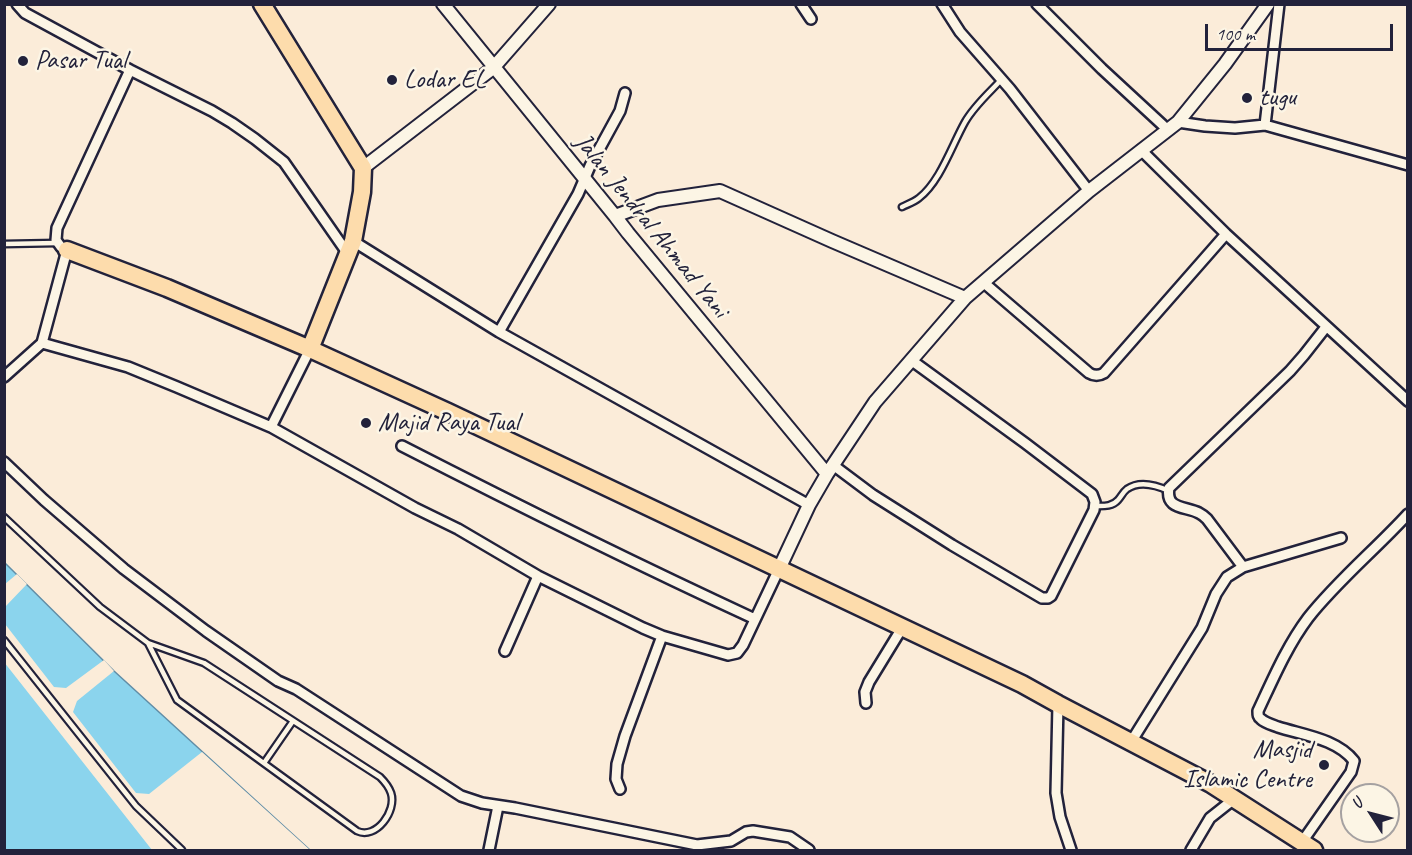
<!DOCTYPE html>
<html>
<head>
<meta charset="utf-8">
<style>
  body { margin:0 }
  #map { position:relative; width:1412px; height:855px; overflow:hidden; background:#fbecd9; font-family:Caveat,sans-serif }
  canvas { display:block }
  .frame { position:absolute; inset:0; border:6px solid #22223b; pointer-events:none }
  .north { position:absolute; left:1340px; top:783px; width:60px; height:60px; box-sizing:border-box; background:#fcf5e5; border:2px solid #a5a1a1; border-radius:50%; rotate:306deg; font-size:16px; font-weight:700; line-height:24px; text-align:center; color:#22223b }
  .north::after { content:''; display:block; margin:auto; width:21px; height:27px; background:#22223b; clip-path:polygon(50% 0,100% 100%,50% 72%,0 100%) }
  .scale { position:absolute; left:1205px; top:24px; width:188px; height:27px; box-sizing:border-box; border:3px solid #22223b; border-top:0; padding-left:8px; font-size:18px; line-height:21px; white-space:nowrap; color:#22223b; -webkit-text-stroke:4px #fcf5e5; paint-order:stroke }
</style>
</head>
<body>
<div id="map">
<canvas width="1412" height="855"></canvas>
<div class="frame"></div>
<div class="north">U</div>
<div class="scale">100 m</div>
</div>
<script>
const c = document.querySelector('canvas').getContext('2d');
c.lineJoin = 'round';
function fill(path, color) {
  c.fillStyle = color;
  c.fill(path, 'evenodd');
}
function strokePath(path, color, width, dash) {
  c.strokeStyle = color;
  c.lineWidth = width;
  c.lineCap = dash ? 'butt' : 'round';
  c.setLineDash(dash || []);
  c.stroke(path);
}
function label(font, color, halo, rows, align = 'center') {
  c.font = font + ' Caveat,sans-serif';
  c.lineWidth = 5;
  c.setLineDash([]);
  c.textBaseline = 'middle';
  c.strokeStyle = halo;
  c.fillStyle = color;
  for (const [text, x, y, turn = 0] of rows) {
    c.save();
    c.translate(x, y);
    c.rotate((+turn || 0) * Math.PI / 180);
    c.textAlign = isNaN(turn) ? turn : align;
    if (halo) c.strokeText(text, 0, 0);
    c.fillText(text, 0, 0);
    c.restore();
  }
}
const water = new Path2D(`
  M4 562 114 671 310 850H5Z`);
fill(water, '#8bd4ed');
strokePath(water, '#618da6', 1.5);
fill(new Path2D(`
  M17 574 27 584 5 607V584Z
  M5 624 54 687 66 688 104 660 114 671 77 701 73 712 136 793 149 794 202 752 310 850H152L4 662Z`), '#fbecd9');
const service = new Path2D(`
  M902 207C908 204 914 202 919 198 940 182 952 145 965 122 974 106 989 93 1001 80
  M4 244 57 243
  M1095 506C1103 506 1112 507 1118 500 1121 497 1123 492 1127 489 1140 480 1156 485 1169 491
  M4 517 100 607 148 643 204 663 380 777C385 782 389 787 391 793 397 811 376 840 357 831L177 700 148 643
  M4 640 136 806 182 850
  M264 763 293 721`);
const minor = new Path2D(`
  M17 4 25 13 130 70
  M801 4 811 19
  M942 4 960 32 1010 89 1089 191
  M1037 4 1102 69 1168 130
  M1178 122 1205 126 1235 128 1265 125 1408 165
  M1265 125 1279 4
  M1141 150 1226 234 1408 401
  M353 241 499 332 809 505
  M983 282 1089 373C1094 376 1099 376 1104 373L1226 234
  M499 332 578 194 590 166 620 111 625 93
  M42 343 128 367 177 387 271 427
  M310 349 271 427 415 508 458 529 538 576 643 628 662 636 728 655 737 653 743 645 779 569
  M4 377 42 343 67 250 61 247 56 240 57 228 130 70 212 111 232 123 255 139 284 162 348 254
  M402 446C519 506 636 564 755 619
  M4 462 44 500 124 569 206 631 278 681 296 689 461 796 482 803 515 808 697 845 731 841 746 832 753 831 790 837 809 850
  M833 465 873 495 952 545 1042 598H1048L1051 596 1094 510 1095 502 1092 494 1025 443 911 360
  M1243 567 1207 519C1205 517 1201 514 1199 513 1186 506 1165 510 1169 488L1290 371 1304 355 1326 327
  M505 651 538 576
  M866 703 865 692 869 682 902 628
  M1058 704 1056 793 1060 817 1071 850
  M1131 742 1202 628 1216 594 1227 577 1243 567 1341 538
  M620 789 616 779 617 764 625 736 662 636
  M1302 842 1351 772 1354 761C1337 739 1303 735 1278 727 1273 725 1265 723 1261 719 1258 717 1258 715 1258 711 1273 679 1287 646 1308 618 1337 581 1376 549 1408 514
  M489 850 498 806
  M1191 850 1210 818 1234 799`);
const tertiary = new Path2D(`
  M443 4 615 216 628 233 827 474
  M363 168 493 68 549 4
  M615 216 658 200 720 191 832 241 965 298
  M779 569 809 505 827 474 875 402 965 298 1089 191 1178 122 1225 64 1268 4`);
const trunk = new Path2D(`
  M262 4 363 168 362 192 353 241 310 349
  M67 250 167 288 310 349 448 412 1022 684 1058 704 1211 784 1314 850`);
strokePath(service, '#22223b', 9);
strokePath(minor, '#22223b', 14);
strokePath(tertiary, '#22223b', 16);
strokePath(trunk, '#22223b', 21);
strokePath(service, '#fcf5e5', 4.5);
strokePath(minor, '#fcf5e5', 9);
strokePath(tertiary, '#fcf5e5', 12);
strokePath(trunk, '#fddcac', 16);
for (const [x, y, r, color] of [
  [23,61,6,"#22223b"],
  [392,80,6,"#22223b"],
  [1247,98,6,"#22223b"],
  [366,423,6,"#22223b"],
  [1324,765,6,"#22223b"]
]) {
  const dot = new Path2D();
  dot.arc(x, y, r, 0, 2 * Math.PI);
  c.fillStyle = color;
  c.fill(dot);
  strokePath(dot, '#fcf5e5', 2);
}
label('26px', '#22223b', '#fcf5e5', [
  ["Pasar Tual",35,61],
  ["Lodar EL",404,80],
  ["tugu",1259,98],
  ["Majid Raya Tual",378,423],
  ["Masjid",1312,750,"right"],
  ["Islamic Centre",1312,780,"right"]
], 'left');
label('26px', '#22223b', '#fcf5e5', [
  ["Jalan Jendral Ahmad Yani",651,226,51]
]);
</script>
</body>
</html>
